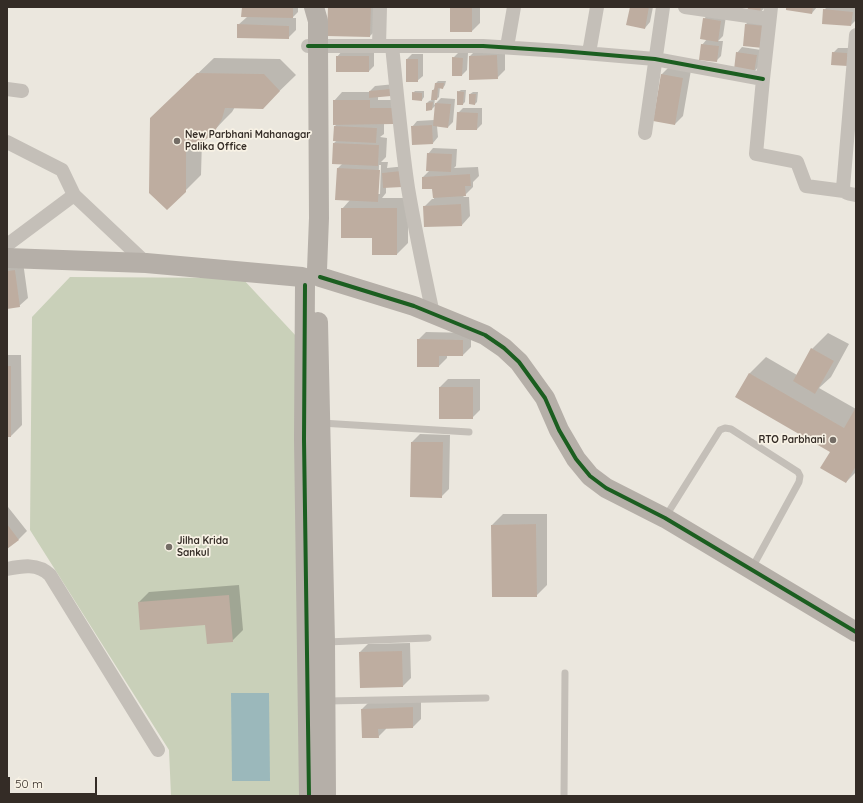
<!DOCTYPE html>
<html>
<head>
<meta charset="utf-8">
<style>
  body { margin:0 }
  #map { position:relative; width:863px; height:803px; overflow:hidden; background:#ebe7de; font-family:Quicksand,sans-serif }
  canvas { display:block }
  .frame { position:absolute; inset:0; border:8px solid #342c26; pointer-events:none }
  .scale { position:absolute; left:8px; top:777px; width:89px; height:18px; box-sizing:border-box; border:2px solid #342c26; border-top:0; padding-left:5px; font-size:12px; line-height:14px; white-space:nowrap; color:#342c26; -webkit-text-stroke:3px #f8f2e5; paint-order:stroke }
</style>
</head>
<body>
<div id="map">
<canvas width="863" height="803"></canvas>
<div class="frame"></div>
<div class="scale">50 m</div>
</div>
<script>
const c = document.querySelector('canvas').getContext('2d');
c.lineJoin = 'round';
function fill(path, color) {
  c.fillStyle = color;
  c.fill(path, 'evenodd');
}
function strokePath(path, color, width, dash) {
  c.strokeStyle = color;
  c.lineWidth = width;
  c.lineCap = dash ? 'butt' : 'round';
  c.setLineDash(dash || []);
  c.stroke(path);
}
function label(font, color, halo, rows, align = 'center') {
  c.font = font + ' Quicksand,sans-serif';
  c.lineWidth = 3.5;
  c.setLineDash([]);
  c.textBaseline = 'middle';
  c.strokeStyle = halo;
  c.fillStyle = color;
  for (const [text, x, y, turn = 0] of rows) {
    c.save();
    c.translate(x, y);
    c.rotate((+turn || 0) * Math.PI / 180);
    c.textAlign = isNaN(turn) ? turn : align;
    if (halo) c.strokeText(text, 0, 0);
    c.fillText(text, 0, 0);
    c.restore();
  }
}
fill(new Path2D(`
  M70 277 242 278 297 337 300 796H171L169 750 30 530 32 317Z`), '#c9d0b9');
fill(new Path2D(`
  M231 693H269L270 781H232Z`), '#9bb8bb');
fill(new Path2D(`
  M243 7H298V12L292 18H296V30L288 38 238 25 247 17Z
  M329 7H379L378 28 370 36Z
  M451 7H480V23L472 31Z
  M631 7H653L650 22 645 28Z
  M749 7H765L760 13Z
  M787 7H817L812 13Z
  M827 7H856V20L851 25 824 10Z
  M709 13 726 16 723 36 718 41H723L721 56 716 61 702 45 707 39 704 19Z
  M751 19 769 21 744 46 746 24Z
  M742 47 761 50 759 66 754 72 737 53Z
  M478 48H505V70L497 78 470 56Z
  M838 48H852L853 59 833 53Z
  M342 51H374V66L369 71 337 57Z
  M458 53H468L467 70 462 75 453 58Z
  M412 54H423V76L417 81 407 59Z
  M214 58 280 59 296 75 262 108 235 107 232 112 224 120 208 137 202 140 201 175 185 191 167 103Z
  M670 66 691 70 683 116 675 124 662 74Z
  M438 81H446L445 85 443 88 440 87 439 97 437 99H435L434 105 441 98 455 99 453 122 448 127 437 126 438 137 433 143 412 127 417 121 434 120 436 105 432 109 427 103 429 101 432 100 433 90 435 88 436 83Z
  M395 84 396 90 378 96V100H401L384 123V134L380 137 387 138 386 157 381 162H388L387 168 406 166 386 187V193L382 198H408V243L397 254 373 237 342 209 350 200 338 168 343 163 334 143 337 140H334L335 126 337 124 334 101 342 92H370V91L375 86ZM379 165H381L380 194H378Z
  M461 90H466L465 102 463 104 458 92Z
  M415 91H424V97L422 100 413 93Z
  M473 92H478L477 102 475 104 470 103V94Z
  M463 108H482V124L477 129 458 113Z
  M433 148 457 149 456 166 454 168 478 167 479 176 473 182V187L463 197H469L470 216 462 225 424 207 432 199H434L433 187 423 177 430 170 428 154Z
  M23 262 28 298 19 306 7 308V264Z
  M426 332 471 333V347L463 355H447V358L439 366 418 340Z
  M828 333 849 344 831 377 819 388 856 409V472L846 482 831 451 736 396 750 373 766 357 797 375 812 349Z
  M7 355H21L22 425 11 436H7Z
  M448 379H480V410L472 418H440V387Z
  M420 434 450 435 449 489 441 497 412 442Z
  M8 507 27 531 19 539 7 548V508Z
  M503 514H547V585L536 596 492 525Z
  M239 585 243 630 232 641 206 624 139 602 149 592Z
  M410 643 411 678 403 686 360 652 368 644Z
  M421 700V719L413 727H386V729L378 737 362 709 370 701Z`), '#0003');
fill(new Path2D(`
  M242 7H293V18L241 17Z
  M328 7H371L370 37 327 36Z
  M450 7H472V32H450Z
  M630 7H649L645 29 626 25Z
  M748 7H761L760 14 747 13Z
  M786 7H813L812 14 786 10Z
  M823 9 853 12 851 26 822 24Z
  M703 18 721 21 718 42 700 39Z
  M237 24 289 26V39L237 38Z
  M745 24 765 26 763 48 743 46Z
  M701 44 719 46 717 62 699 60Z
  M736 52 757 55 754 73 734 70Z
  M832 52 847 53 848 66 831 65Z
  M497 55 498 79 469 80V56Z
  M336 56H369V72H336Z
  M452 57 463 58 462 76H452Z
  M406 59H418V82H406Z
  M197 73 264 74 280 91 263 109 225 108 222 119 216 129 209 137 199 144 186 147V192L167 210 149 193 150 118Z
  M661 74 683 78 675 125 653 121Z
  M435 83H444L443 89 438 88 437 100H431L432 90H434Z
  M390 89 391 96 369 98V91Z
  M457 91 464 92 463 105H457Z
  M412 92 422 93V101L412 100Z
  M469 94H476L475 105 469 104Z
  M333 100H370V108H393V124L333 125Z
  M433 102 432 110 426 111V103Z
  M435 103 451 104 448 128 433 126Z
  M457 112 478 113 477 130H456Z
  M432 125 433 144 412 145 411 126Z
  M334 126 377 128 376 143 333 141Z
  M333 143 379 145 378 166 332 164Z
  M427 153 452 154 451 172 426 171Z
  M337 168 380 170 378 202 335 200Z
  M401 171 402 187 383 188 382 173Z
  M470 174 471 186H465L466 196 433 198 432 189H422V177Z
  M461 204 462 226 424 227 423 206Z
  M341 208H397V255H372V238H341Z
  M15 270 20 307 7 309V271Z
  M417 339 463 340V356H439V367H417Z
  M811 348 834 361 815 394 793 381Z
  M7 366H11V437H7Z
  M749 373 844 428 856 407V466L846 483 820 468 830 452 735 397Z
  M439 387H473V419H439Z
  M411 442H443L442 498 410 497Z
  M7 524 19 540 7 549Z
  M536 524 537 597H492L491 525Z
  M229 595 233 642 207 644 205 625 140 630 138 602Z
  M402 651 403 687 360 688 359 652Z
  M413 707V728L378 729 379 738H362L361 709Z`), '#beada0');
strokePath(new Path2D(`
  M321 423 469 432
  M666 516 720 430 725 428 731 429 798 472 800 476 799 482 752 568
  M326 642 428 638
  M327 701 486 698
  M564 796 565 673`), '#c4bfb8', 7);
strokePath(new Path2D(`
  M685 7 769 19
  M771 7 763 79 756 154 797 162 806 186 844 191
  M856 35 843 188C845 194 850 194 856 195
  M308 46H483L561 51 655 59 763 79
  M379 46 380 7
  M392 46C397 93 401 141 408 188 415 230 424 272 433 314
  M507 47 514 7
  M589 53 597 7
  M7 89 22 91
  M645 133 663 7
  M7 142 62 170 74 195 146 263
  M7 245 74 195
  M7 569C22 566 38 563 50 575L158 750`), '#c4bfb8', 14);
strokePath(new Path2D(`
  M314 7 318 21V46L319 218 317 270
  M7 258 146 263 302 277
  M320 277 414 306 485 335 504 348 519 362 545 398 559 430 576 459 590 476 606 488 665 518 856 632
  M305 285 304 439 309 796
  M318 322 325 642 326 796`), '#b5afa8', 20);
strokePath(new Path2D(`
  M308 46H483L561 51 655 59 763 79
  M320 277 414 306 485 335 504 348 519 362 545 398 559 430 576 459 590 476 606 488 665 518 856 632
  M305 285 304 439 309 796`), '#1b5e20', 4);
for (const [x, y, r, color] of [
  [177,141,4,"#746d66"],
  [833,440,4,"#746d66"],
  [169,547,4,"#746d66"]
]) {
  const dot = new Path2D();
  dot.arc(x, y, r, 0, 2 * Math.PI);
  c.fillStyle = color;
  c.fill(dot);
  strokePath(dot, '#f8f2e5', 1.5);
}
label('bold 10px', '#342c26', '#f8f2e5', [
  ["New Parbhani Mahanagar",185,135],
  ["Palika Office",185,147],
  ["RTO Parbhani",825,440,"right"],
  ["Jilha Krida",177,541],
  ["Sankul",177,553]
], 'left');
</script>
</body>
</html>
